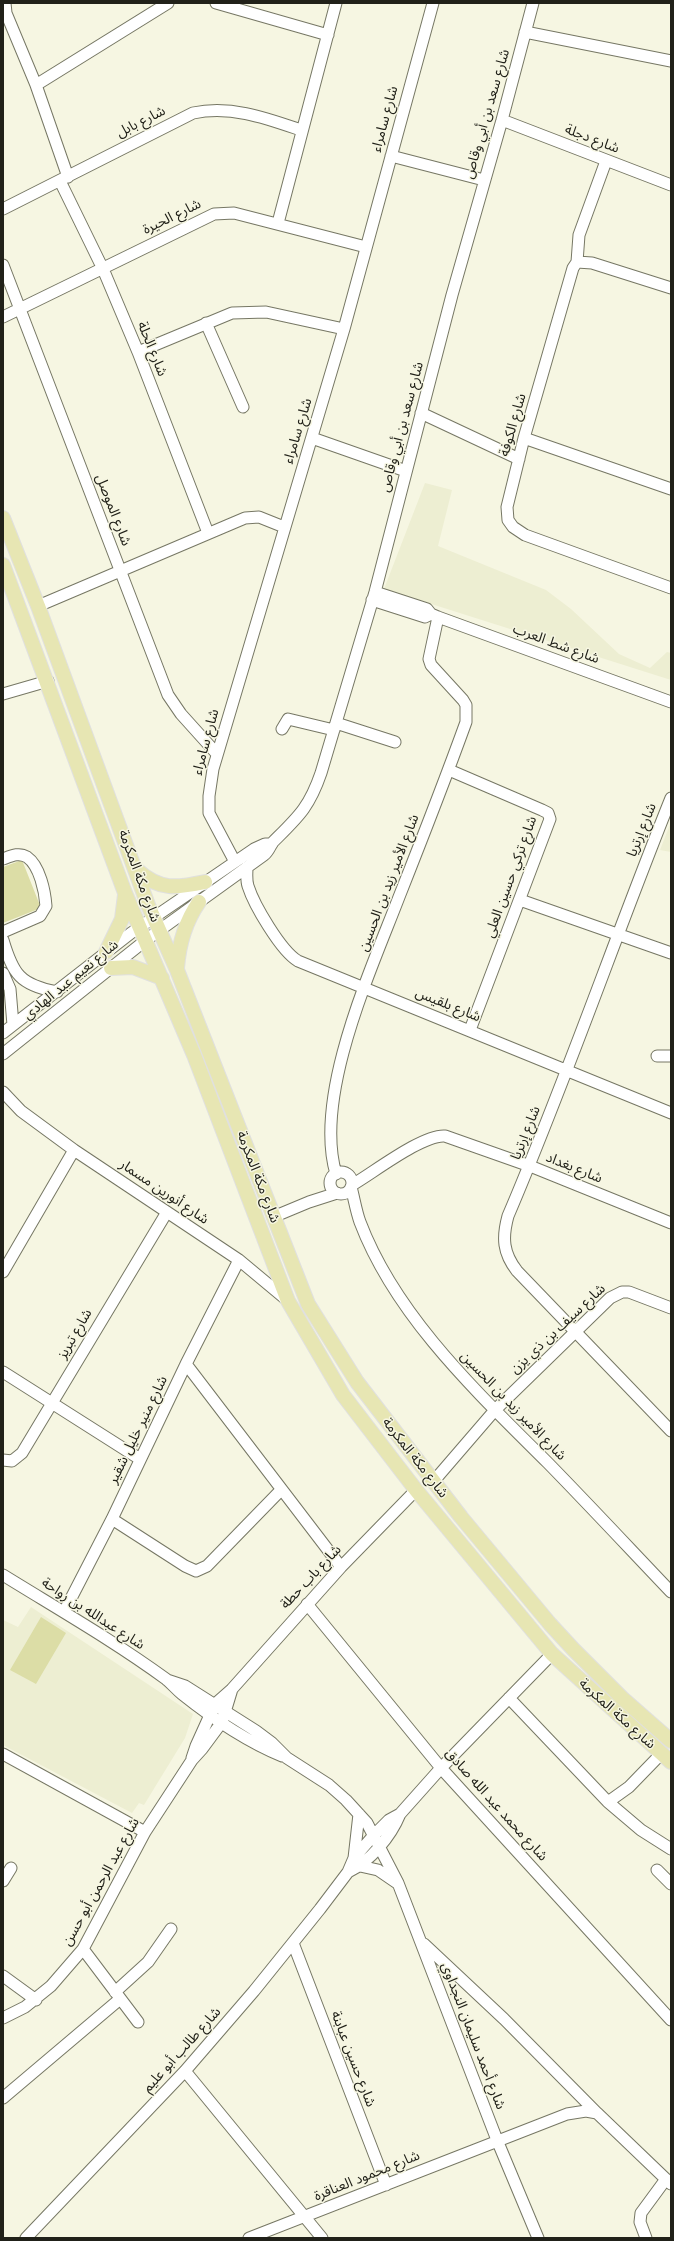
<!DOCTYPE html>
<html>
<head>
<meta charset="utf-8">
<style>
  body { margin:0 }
  #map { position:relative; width:674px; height:2241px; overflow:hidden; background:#f6f6e2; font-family:"Fira Sans",sans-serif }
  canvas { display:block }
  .frame { position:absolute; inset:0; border:4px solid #212119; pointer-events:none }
</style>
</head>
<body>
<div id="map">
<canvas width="674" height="2241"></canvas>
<div class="frame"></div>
</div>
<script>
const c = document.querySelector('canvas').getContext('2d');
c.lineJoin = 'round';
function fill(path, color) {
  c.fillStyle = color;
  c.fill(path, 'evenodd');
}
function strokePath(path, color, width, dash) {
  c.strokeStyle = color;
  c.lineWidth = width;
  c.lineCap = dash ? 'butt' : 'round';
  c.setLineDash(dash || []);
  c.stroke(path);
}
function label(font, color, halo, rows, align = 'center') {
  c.font = font + ' "Fira Sans","Noto Sans Arabic",sans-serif';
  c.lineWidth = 3;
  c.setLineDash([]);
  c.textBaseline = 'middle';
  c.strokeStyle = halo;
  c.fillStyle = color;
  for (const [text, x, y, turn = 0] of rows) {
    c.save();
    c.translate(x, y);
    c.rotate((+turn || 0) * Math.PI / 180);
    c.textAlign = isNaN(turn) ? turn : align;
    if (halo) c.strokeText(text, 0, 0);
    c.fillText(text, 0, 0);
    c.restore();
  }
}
fill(new Path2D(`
  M425 483 452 490 438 546 546 590 571 609 619 654 650 668 667 652 671 653V680L384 589Z
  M671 822V852L660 850Z
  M31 1607 193 1714 185 1738 144 1805 139 1803 132 1813 3 1745V1620L18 1627Z`), '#edeed2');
fill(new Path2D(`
  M22 860 41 908 3 923V867Z
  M41 1617 66 1633 36 1684 10 1670Z`), '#dcdda6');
const minor = new Path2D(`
  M5 3 6 13 36 85 68 177
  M216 3 328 35
  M525 32 671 61
  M36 85 168 3
  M502 120 671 185
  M391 156 484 180
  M60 181 103 269 138 352 208 533
  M3 209 193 113C231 105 266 118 301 130
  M278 223 336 3
  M577 262 579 235 606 161
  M3 265 168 695 181 714 217 754
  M671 288 592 263 577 262 573 268 524 438 507 507 508 520 513 527 525 535 671 588
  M3 317 214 214 234 213 366 247
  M206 323 243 407
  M138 352 232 313 266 312 344 329
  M421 413 519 459
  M312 438 406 471
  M524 438 671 489
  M375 592 427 609 431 614 438 617 671 702
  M372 600 425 617 431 614
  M38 606 245 518 259 517 284 527
  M3 694 48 681
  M336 723 395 742
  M282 729 288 719 334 730
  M449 770 542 810 548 813 550 819 470 1030
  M671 798C615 937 567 1078 508 1216 502 1238 503 1253 517 1271L671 1431
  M3 859C11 856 19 852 27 857 40 866 45 892 46 906L40 916 3 932
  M235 862 209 813V796L213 769 344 329 433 3
  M247 867C247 873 246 880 248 886 254 905 281 951 298 961L671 1113
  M520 900 671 953
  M3 940C13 974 20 985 57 992
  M3 973 10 989 13 1025
  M3 1033 131 933 254 849 265 844H272
  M3 1054 146 940 264 855C269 851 270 846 273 842 298 817 309 808 321 773L375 592 452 295 502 120 533 3
  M657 1056H671
  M3 1092 21 1111 74 1150 239 1260 287 1300
  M330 1183a11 11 0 1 1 22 0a11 11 0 1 1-22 0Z
  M336 1174C313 1096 371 970 399 897 422 839 445 780 466 722V705L463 700 431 665 429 659 438 617
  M352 1185C373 1173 423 1134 445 1136L530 1166 671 1223
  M351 1187C354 1198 356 1211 360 1222 396 1317 478 1393 548 1463 590 1506 630 1549 671 1592
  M273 1217 309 1202 337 1193
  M3 1272 74 1150
  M186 1364 341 1567
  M3 1372 140 1459
  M3 1460 12 1461 22 1453 167 1212
  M433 1482 495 1410 610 1298 622 1292H629L671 1308
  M112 1519 185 1566 196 1571 207 1566 281 1490
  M3 1575C58 1609 114 1641 166 1679 172 1684 176 1689 182 1694 212 1718 246 1741 282 1756
  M307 1604 441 1768 671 2020
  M64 1612 112 1519 186 1364 239 1260
  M167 1680 185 1686 256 1731 272 1743 287 1758 329 1785 346 1800 367 1823 398 1883 497 2140 538 2238
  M509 1698 608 1802 629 1787 661 1754
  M3 1754 145 1832
  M192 1758 196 1746 215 1704 232 1689 341 1567 416 1490
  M608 1802 641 1830 671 1849
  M354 1858 359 1814
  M360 1866 378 1870 397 1883
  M657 1870 671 1884
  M348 1872C370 1862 391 1836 400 1814
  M3 1881 11 1868
  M293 1943 386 2185
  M424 1944 504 2019 597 2113
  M83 1949 138 2022
  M3 1976 36 2000
  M115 1992 148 1962 171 1929
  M3 2018 25 2007 51 1986 83 1949 145 1832 192 1760 202 1749 222 1722 232 1689
  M185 2071 322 2238
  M3 2098 120 1999
  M26 2238 185 2071 254 1991 320 1909 348 1872 354 1858 374 1835 389 1820 400 1814 441 1768 552 1654
  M249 2238 567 2114 586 2111 597 2113 671 2184
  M646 2238 640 2222 641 2213 666 2179`);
const major = new Path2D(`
  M3 518 38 606 148 905 177 970 308 1304 357 1382 461 1517 550 1624 573 1649 622 1698 671 1741
  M3 565 125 893 194 1055 288 1301 343 1395 416 1490 552 1654 671 1762
  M137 870C160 891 177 888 205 882
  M106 952 122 919 125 895
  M111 968 133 967 162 978
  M177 968C179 943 185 922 199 902`);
strokePath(minor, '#767764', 13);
strokePath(major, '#e0e0df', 16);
strokePath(minor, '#fff', 11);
strokePath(major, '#e7e6b3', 14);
label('14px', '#212119', '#f6f6e2', [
  ["شارع سعد بن أبي وقاص",487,114,-74],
  ["شارع سامراء",385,119,-75],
  ["شارع بابل",141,122,-27],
  ["شارع دجلة",592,139,21],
  ["شارع الحيرة",172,217,-26],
  ["شارع الحلة",152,349,68],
  ["شارع الكوفة",513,425,-74],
  ["شارع سعد بن أبي وقاص",402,427,-75],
  ["شارع سامراء",298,431,-73],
  ["شارع الموصل",113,510,69],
  ["شارع شط العرب",556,644,20],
  ["شارع سامراء",206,742,-75],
  ["شارع إرتريا",642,830,-68],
  ["شارع مكة المكرمة",139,876,70],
  ["شارع تركي حسين العلي",511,877,-70],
  ["شارع الأمير زيد بن الحسين",389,883,-69],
  ["شارع نعيم عبد الهادي",71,980,-39],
  ["شارع بلقيس",448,1005,22],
  ["شارع إرتريا",526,1133,-68],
  ["شارع بغداد",574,1168,22],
  ["شارع مكة المكرمة",258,1177,69],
  ["شارع أنورين مسمار",164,1192,34],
  ["شارع سيف بن ذي يزن",558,1329,-43],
  ["شارع تبريز",75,1334,-60],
  ["شارع الأمير زيد بن الحسين",513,1406,46],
  ["شارع منير خليل شقير",138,1430,-64],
  ["شارع مكة المكرمة",415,1458,52],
  ["شارع باب حطة",311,1577,-47],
  ["شارع عبدالله بن رواحة",93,1614,33],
  ["شارع مكة المكرمة",617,1714,42],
  ["شارع محمد عبد الله صادق",496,1805,48],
  ["شارع عبد الرحمن أبو حسن",101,1882,-61],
  ["شارع أحمد سليمان النجداوي",473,2036,69],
  ["شارع طالب أبو عليم",182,2050,-48],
  ["شارع حسين عبابنة",353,2059,69],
  ["شارع محمود العناقرة",367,2176,-22]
]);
</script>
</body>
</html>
